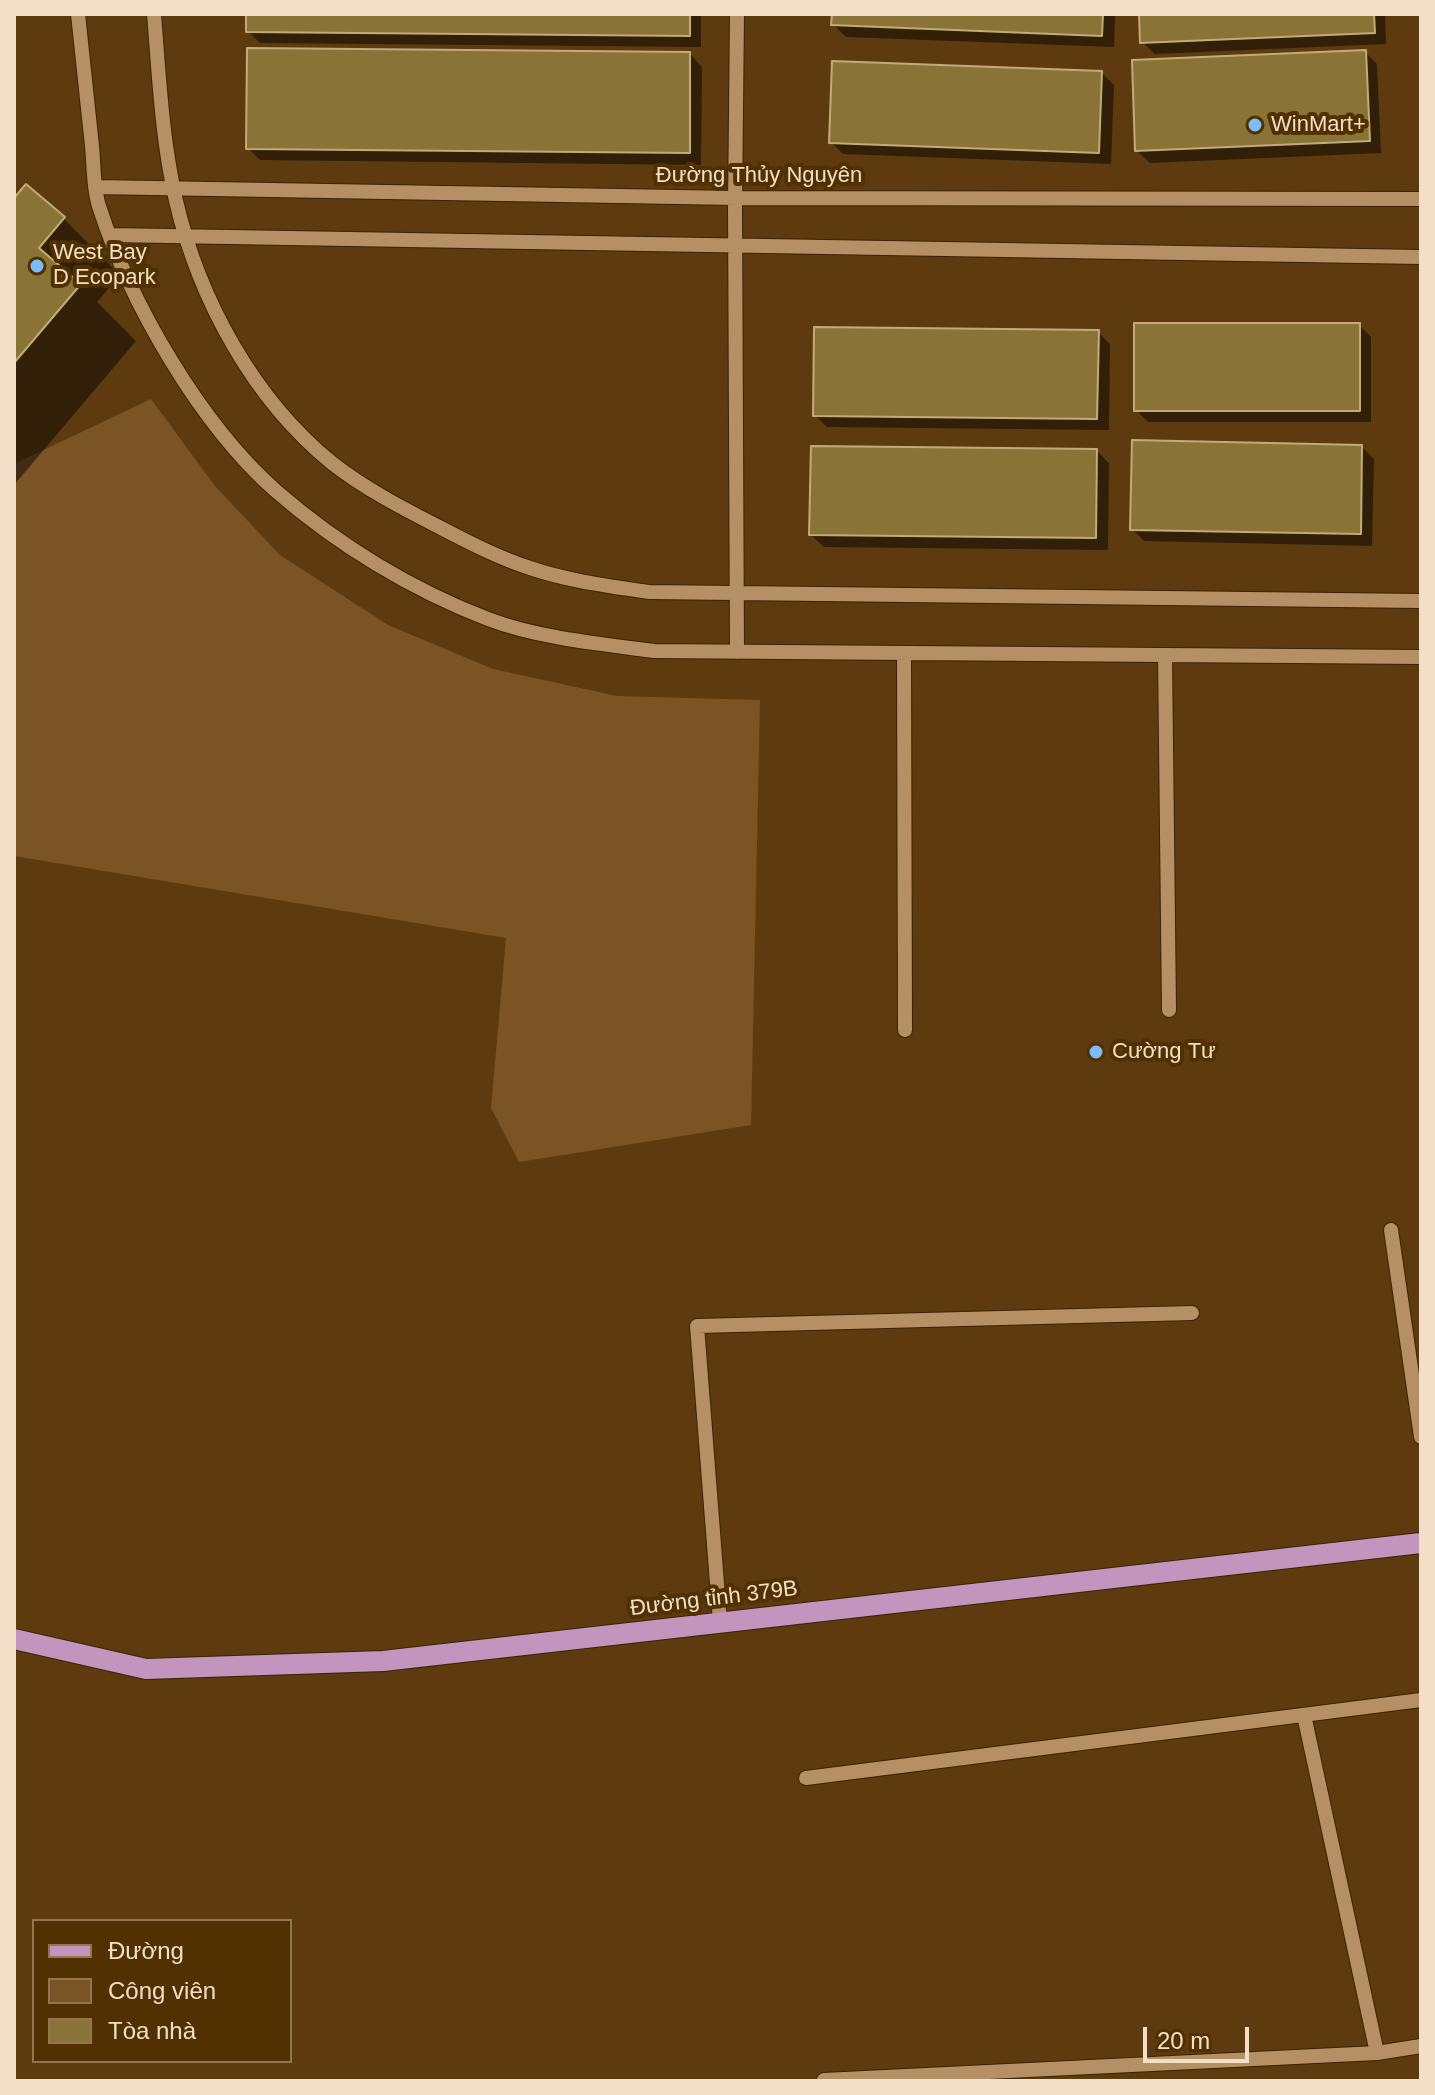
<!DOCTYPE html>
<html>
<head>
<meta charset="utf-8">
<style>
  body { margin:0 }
  #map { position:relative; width:1435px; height:2095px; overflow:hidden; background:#5d3b0e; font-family:Arial,sans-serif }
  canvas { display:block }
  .frame { position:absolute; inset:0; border:16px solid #f3dec8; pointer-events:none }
  .legend { position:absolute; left:32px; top:1919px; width:260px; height:144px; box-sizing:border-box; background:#513001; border:2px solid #927651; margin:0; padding:10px 14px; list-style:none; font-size:24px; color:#f3dec8 }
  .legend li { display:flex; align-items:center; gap:16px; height:40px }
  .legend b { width:40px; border:2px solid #927651 }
  .scale { position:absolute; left:1143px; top:2027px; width:106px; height:36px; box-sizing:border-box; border:4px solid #f3dec8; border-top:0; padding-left:10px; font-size:24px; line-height:28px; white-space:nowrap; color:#f3dec8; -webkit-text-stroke:6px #513001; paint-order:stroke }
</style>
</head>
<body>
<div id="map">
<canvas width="1435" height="2095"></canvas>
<div class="frame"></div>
<ul class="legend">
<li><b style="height:10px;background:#c394bd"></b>Đường</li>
<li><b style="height:22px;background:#7a5425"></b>Công viên</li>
<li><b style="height:22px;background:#8a7337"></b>Tòa nhà</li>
</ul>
<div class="scale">20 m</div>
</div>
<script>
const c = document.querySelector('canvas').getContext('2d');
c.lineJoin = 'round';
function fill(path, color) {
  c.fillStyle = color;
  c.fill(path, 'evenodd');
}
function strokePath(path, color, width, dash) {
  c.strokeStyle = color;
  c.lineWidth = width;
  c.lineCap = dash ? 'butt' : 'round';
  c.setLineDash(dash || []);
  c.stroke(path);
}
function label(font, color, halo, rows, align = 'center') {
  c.font = font + ' Arial,sans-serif';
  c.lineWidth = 8;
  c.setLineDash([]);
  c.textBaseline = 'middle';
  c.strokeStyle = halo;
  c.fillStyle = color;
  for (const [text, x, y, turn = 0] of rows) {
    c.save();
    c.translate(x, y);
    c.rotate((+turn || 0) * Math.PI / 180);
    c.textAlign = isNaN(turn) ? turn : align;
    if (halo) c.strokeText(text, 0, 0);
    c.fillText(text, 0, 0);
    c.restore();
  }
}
fill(new Path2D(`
  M151 399 215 486 280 555 388 625 493 669 617 696 760 700 751 1125 519 1162 491 1108 506 938 14 856V464Z`), '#7a5425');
fill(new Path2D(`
  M248 14H701V47L260 43 248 31Z
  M834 14H1115L1114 47 846 37 834 25Z
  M1141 14H1385L1386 44 1155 54 1142 42Z
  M1365 52 1377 64 1381 153 1150 163 1137 151Z
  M690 54 702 67 701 165 260 160 248 148Z
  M1102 73 1114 85 1111 164 843 154 831 142Z
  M26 186 64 219 120 275 97 302 136 341 14 485V201Z
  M1359 325 1371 337V422H1148L1136 410Z
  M1098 332 1110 344 1109 430 827 427 815 415Z
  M1362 447 1374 459 1372 546 1144 541 1132 529Z
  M1097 451 1109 463 1108 550 824 547 811 535Z`), '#0007');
const building = new Path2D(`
  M246 14H690V36L246 32Z
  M832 14H1103L1102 36 831 25Z
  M1139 14H1374L1375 33 1140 43Z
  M247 48 690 52V153L246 149Z
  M1366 50 1370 141 1135 151 1132 60Z
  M832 61 1102 71 1099 153 829 143Z
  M26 184 65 217 39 248 81 284 14 363V198Z
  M1134 323H1360V411H1134Z
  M814 327 1099 330 1097 419 813 416Z
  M1132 440 1362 445 1361 534 1130 530Z
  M811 446 1097 449 1096 538 809 535Z`);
fill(building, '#8a7337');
strokePath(building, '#c1ac77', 2);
const minor = new Path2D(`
  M78 14C83 58 87 102 92 146 94 166 93 188 99 206 130 303 200 424 276 491 338 545 412 590 488 619 538 638 600 644 654 651L1421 657
  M154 14C159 76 162 140 176 201 199 299 253 399 332 463 365 489 404 509 441 528 470 543 499 558 530 568 568 581 609 586 649 592L1421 601
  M96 187 735 198 1421 199
  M110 235 1421 257
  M737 652 735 207 737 14
  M904 653 905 1030
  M1165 655 1169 1010
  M1391 1230 1421 1437
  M720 1622 697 1326 1192 1313
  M1304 1715 1377 2053
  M806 1778 1421 1700
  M824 2080 1377 2053 1421 2046`);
const major = new Path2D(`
  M14 1639 146 1669 383 1661 1421 1543`);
strokePath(minor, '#3c2302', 16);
strokePath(major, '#3c2302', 22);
strokePath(minor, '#b69065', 14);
strokePath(major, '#c394bd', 20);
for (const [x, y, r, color] of [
  [1255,125,8,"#7fbdfa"],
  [37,266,8,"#7fbdfa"],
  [1096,1052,8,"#7fbdfa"]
]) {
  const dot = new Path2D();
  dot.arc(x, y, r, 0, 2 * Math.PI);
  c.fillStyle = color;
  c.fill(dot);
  strokePath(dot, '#513001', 3);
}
label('22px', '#f3dec8', '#513001', [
  ["WinMart+",1271,125],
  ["West Bay",53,253],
  ["D Ecopark",53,278],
  ["Cường Tư",1112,1052]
], 'left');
label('22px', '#f3dec8', '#513001', [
  ["Đường Thủy Nguyên",759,176],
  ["Đường tỉnh 379B",714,1599,-7]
]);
</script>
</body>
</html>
